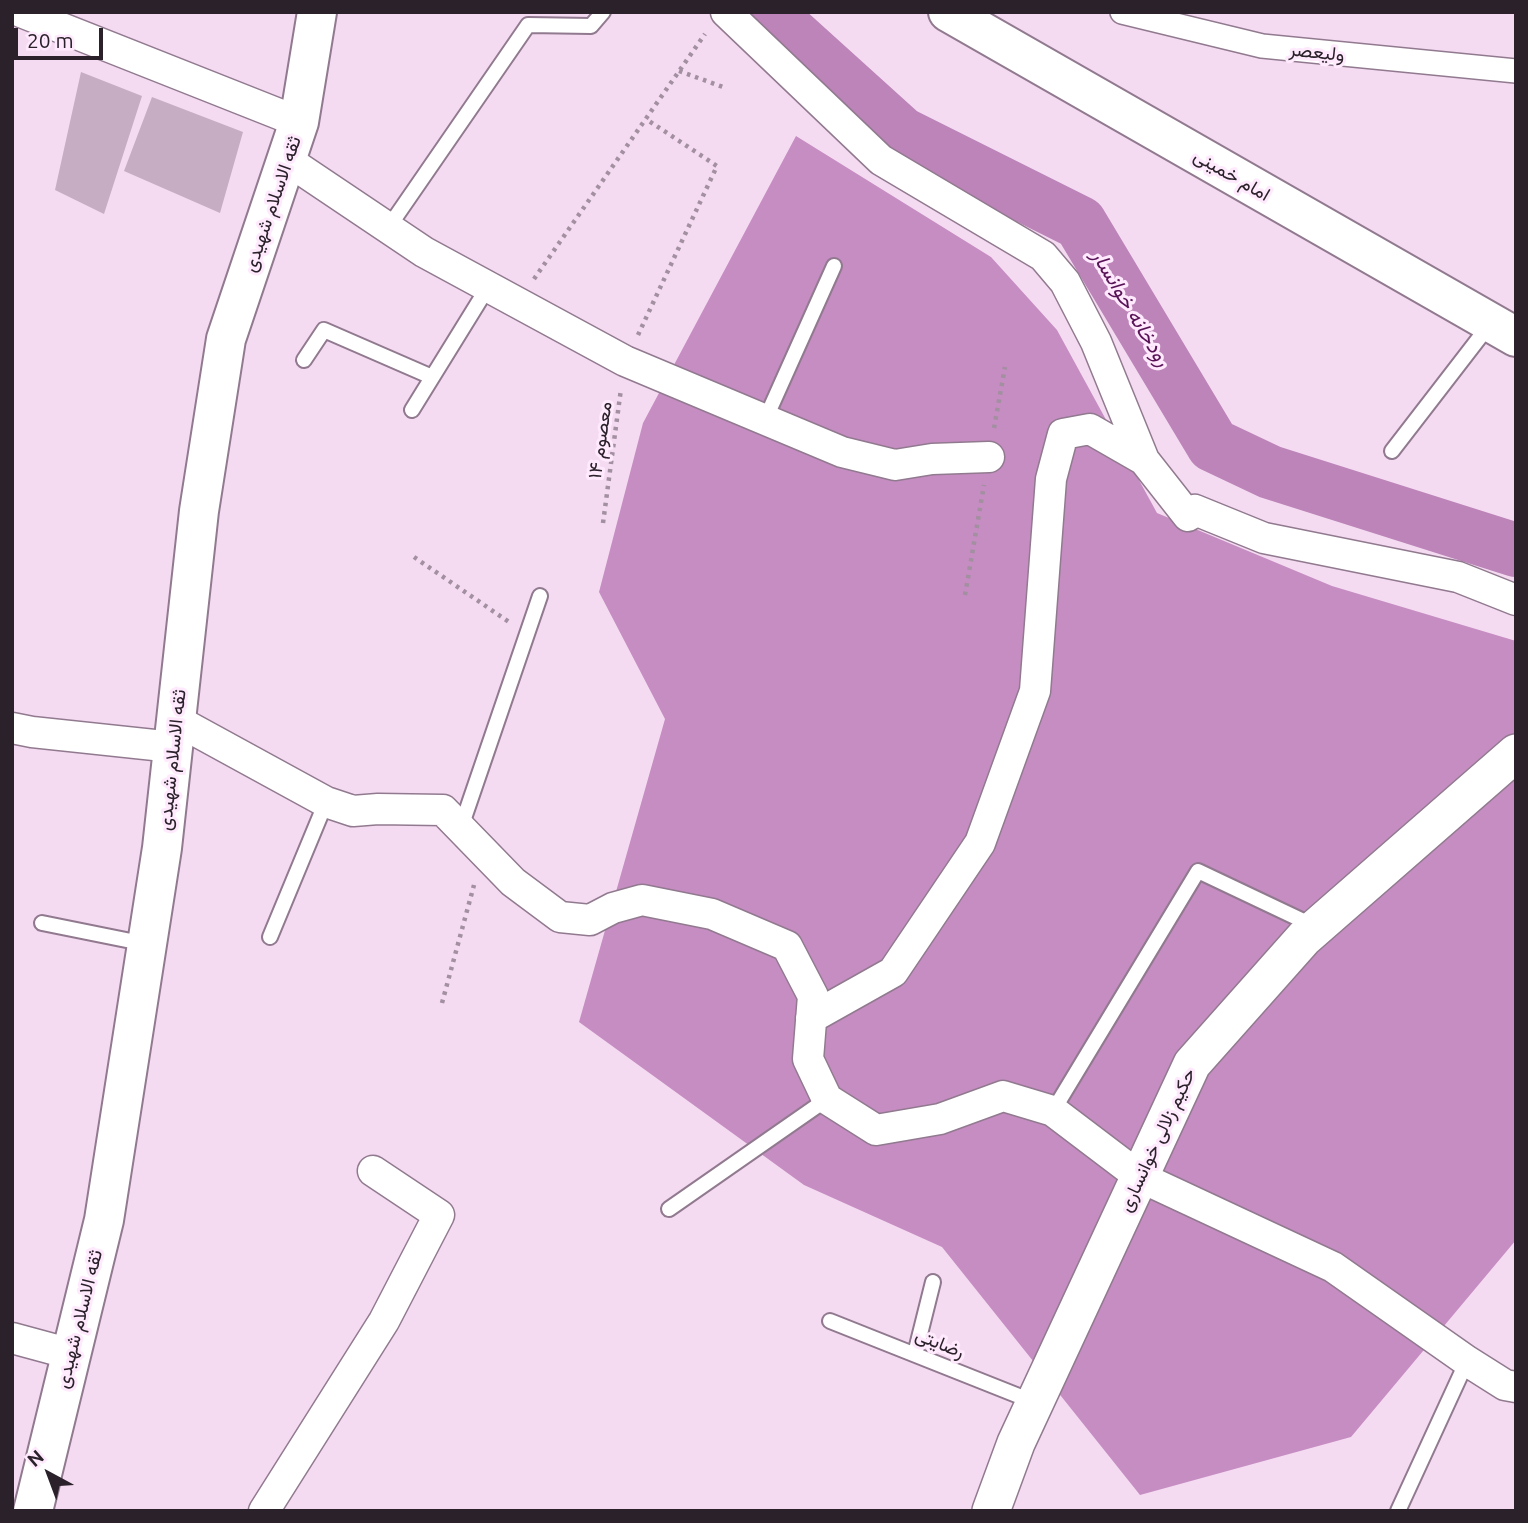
<!DOCTYPE html>
<html>
<head>
<meta charset="utf-8">
<style>
  body { margin:0 }
  #map { position:relative; width:1528px; height:1523px; overflow:hidden; background:#f5dbf2; font-family:Ubuntu,sans-serif }
  canvas { display:block }
  .frame { position:absolute; inset:0; border:14px solid #2a212a; pointer-events:none }
  .north { position:absolute; left:14px; top:1439px; width:70px; height:70px; -webkit-text-stroke:5px #ffeafd; paint-order:stroke; rotate:319deg; font-size:19px; font-weight:700; line-height:28px; text-align:center; color:#2a212a }
  .north::after { content:''; display:block; margin:auto; width:24px; height:32px; background:#2a212a; clip-path:polygon(50% 0,100% 100%,50% 72%,0 100%) }
  .scale { position:absolute; left:14px; top:28px; width:89px; height:32px; box-sizing:border-box; border:4px solid #2a212a; border-top:0; padding-left:9px; font-size:21px; line-height:24px; white-space:nowrap; color:#2a212a; -webkit-text-stroke:5px #ffeafd; paint-order:stroke }
</style>
</head>
<body>
<div id="map">
<canvas width="1528" height="1523"></canvas>
<div class="frame"></div>
<div class="north">N</div>
<div class="scale">20 m</div>
</div>
<script>
const c = document.querySelector('canvas').getContext('2d');
c.lineJoin = 'round';
function fill(path, color) {
  c.fillStyle = color;
  c.fill(path, 'evenodd');
}
function strokePath(path, color, width, dash) {
  c.strokeStyle = color;
  c.lineWidth = width;
  c.lineCap = dash ? 'butt' : 'round';
  c.setLineDash(dash || []);
  c.stroke(path);
}
function label(font, color, halo, rows, align = 'center') {
  c.font = font + ' Ubuntu,Vazirmatn,sans-serif';
  c.lineWidth = 6;
  c.setLineDash([]);
  c.textBaseline = 'middle';
  c.strokeStyle = halo;
  c.fillStyle = color;
  for (const [text, x, y, turn = 0] of rows) {
    c.save();
    c.translate(x, y);
    c.rotate((+turn || 0) * Math.PI / 180);
    c.textAlign = isNaN(turn) ? turn : align;
    if (halo) c.strokeText(text, 0, 0);
    c.fillText(text, 0, 0);
    c.restore();
  }
}
fill(new Path2D(`
  M796 136 991 257 1057 330 1157 513 1332 586 1516 641V1240L1351 1437 1140 1495 942 1247 804 1185 579 1022 665 719 599 592 643 423Z`), '#c68dc2');
strokePath(new Path2D(`
  M767 12 902 134 1080 223 1213 445 1270 472 1516 550`), '#bc84b8', 54);
fill(new Path2D(`
  M81 72 142 96 104 214 55 190Z
  M152 97 243 132 220 213 124 171Z`), '#c6adc4');
const service = new Path2D(`
  M388 228 528 25 591 26 603 12
  M304 360 324 330 432 377
  M412 410 488 287
  M765 420 834 266
  M1392 451 1490 324
  M461 827 540 596
  M42 923 146 944
  M270 937 326 802
  M1053 1111 1198 871 1314 926
  M669 1209 827 1099
  M830 1321 1034 1402
  M915 1354 933 1282
  M1398 1511 1467 1361`);
const pedestrian = new Path2D(`
  M1122 12 1262 46 1516 71`);
const minor = new Path2D(`
  M21 12 299 122
  M726 12 881 160 1043 256 1065 282 1096 342 1144 460 1188 516 1195 510 1264 538 1458 577 1516 600
  M287 160 424 252 625 361 842 452 895 465 932 459 989 457
  M176 720 326 802 353 811 378 809 443 810 513 882 560 917 590 920 613 908 642 900 712 914 787 946 813 996 808 1059 827 1099 876 1130 940 1119 1003 1096 1053 1111 1140 1177 1333 1267 1467 1361 1505 1385 1516 1387
  M12 728 32 732 173 747
  M811 1018 893 972 980 843 1035 691 1051 479 1063 434 1090 429 1144 460
  M12 1338 71 1354
  M264 1511 384 1321 439 1215 373 1171`);
const tertiary = new Path2D(`
  M991 1511 1016 1443 1192 1064 1304 938 1516 753`);
const secondary = new Path2D(`
  M948 12 1516 337
  M33 1511 104 1220 162 848 199 511 226 339 299 122 317 12`);
strokePath(service, '#917a8f', 18);
strokePath(pedestrian, '#917a8f', 26);
strokePath(minor, '#917a8f', 33);
strokePath(tertiary, '#917a8f', 40);
strokePath(secondary, '#917a8f', 42);
strokePath(new Path2D(`
  M679 71 723 87
  M534 279 705 34
  M638 335 717 166 646 119
  M994 428 1005 367
  M603 523 621 389
  M414 557 509 622
  M965 595 984 485
  M442 1003 474 885`), '#a28fa0', 4.5, [3.5, 5]);
strokePath(service, '#fff', 14);
strokePath(pedestrian, '#fff', 23);
strokePath(minor, '#fff', 30);
strokePath(tertiary, '#fff', 37);
strokePath(secondary, '#fff', 38);
label('19px', '#2a212a', '#ffeafd', [
  ["ولیعصر",1317,52,6],
  ["امام خمینی",1232,175,30],
  ["ثقه الاسلام شهیدی",272,204,-71],
  ["۱۴ معصوم",600,440,-82],
  ["ثقه الاسلام شهیدی",172,760,-84],
  ["حکیم زلالی خوانساری",1157,1140,-65],
  ["ثقه الاسلام شهیدی",79,1319,-76],
  ["رضایتی",940,1343,22]
]);
label('italic 21px', '#581356', '#ffeafd', [
  ["رودخانه خوانسار",1131,308,59]
]);
</script>
</body>
</html>
